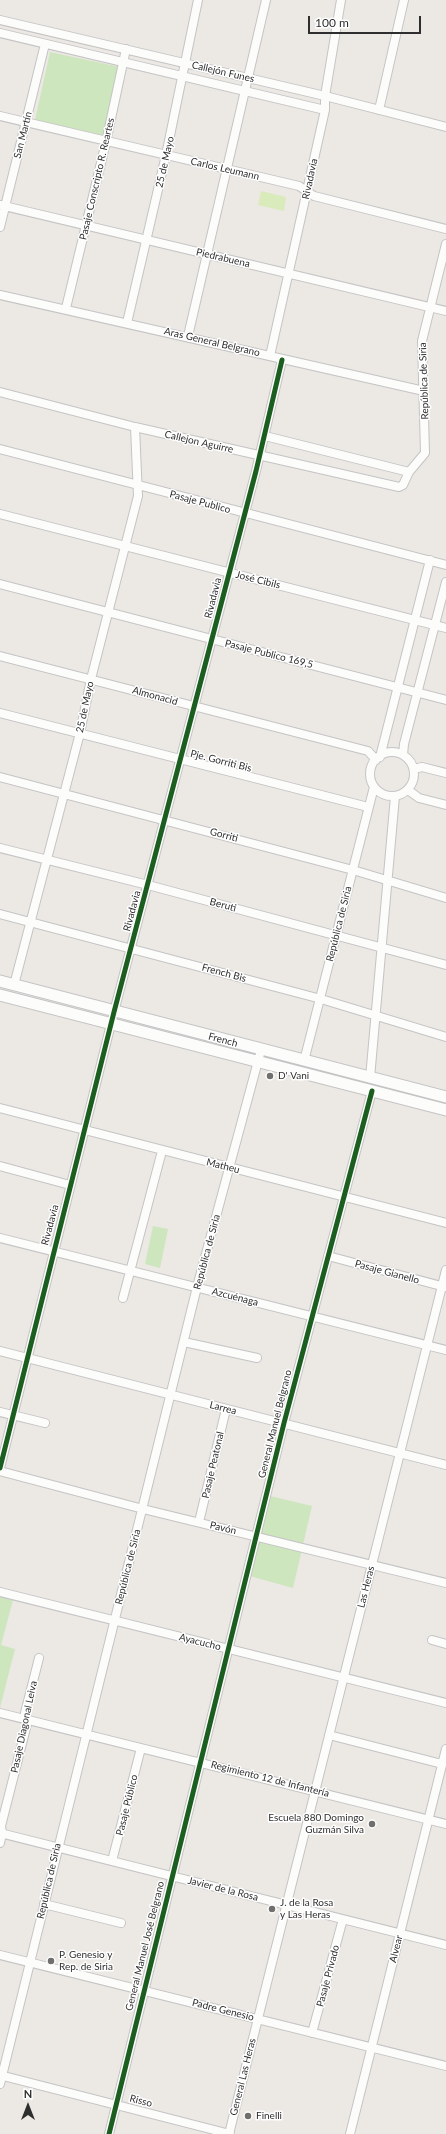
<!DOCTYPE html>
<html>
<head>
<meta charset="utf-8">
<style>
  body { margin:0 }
  #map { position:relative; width:446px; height:2134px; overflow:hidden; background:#ece8e4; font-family:Lato,sans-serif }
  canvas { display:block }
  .north { position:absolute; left:8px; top:2086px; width:40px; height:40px; -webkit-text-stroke:3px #fff; paint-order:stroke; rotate:0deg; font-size:11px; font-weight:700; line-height:16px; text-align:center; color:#2e2e2e }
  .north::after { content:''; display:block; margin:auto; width:14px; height:18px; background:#2e2e2e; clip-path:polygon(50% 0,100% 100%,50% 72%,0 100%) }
  .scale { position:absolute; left:308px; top:16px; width:113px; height:18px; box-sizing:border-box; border:2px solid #2e2e2e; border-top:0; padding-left:5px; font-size:12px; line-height:14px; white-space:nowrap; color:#2e2e2e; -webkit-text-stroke:3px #fff; paint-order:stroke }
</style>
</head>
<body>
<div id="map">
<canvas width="446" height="2134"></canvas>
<div class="north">N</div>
<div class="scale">100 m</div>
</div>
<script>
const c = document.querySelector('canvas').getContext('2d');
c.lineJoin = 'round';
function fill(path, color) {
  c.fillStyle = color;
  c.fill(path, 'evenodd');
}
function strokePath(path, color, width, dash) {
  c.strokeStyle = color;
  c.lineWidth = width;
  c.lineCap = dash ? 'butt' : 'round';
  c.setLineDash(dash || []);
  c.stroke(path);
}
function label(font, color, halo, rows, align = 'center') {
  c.font = font + ' Lato,sans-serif';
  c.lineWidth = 3;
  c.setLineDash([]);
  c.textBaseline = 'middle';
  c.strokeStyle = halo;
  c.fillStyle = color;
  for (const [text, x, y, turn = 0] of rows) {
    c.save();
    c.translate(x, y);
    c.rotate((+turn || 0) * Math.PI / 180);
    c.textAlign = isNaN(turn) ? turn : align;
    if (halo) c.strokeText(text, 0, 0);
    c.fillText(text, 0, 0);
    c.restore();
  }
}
fill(new Path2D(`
  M50 52 120 67 105 136 35 120Z
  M153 1226 168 1229 160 1268 145 1264Z
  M266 1495 312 1506 293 1588 246 1575Z
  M0 1597 13 1600 1 1645 15 1649 0 1708Z`), '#cee6be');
fill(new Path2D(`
  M261 191 286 197 284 211 258 205Z`), '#d9eabb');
const street = new Path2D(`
  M0 20 325 96 446 127
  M0 33 325 110
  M379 110 404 0
  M0 116 299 186 314 196 446 229
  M0 205 446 311
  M0 227 45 44
  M0 295 424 391
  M66 308 106 142 126 49
  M127 323 166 155 198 0
  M188 336 266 0
  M270 356 325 110V96L341 0
  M0 392 135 427 399 487 403 485 409 472 425 453 422 341 446 244
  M265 436 409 472
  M0 449 446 565
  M0 514 446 628
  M0 584 446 700
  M0 656 368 751 376 760
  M0 713 368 807
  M370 774a22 22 0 1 1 44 0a22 22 0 1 1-44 0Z
  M403 755 404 744 446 582
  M380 757 430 560
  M414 769 422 767 446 773
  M0 777 353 870 446 898
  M408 790 419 798 446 805
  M0 848 148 885 446 965
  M0 914 321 999 446 1037
  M14 985 80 733 91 679 138 496 135 427
  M304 1061 374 787
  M370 1078 395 796
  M0 1108 446 1223
  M0 1166 70 1185
  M0 1238 446 1350
  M328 1256 445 1287
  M123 1298 162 1151
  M184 1342 257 1358
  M0 1351 446 1465
  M0 1412 45 1423
  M0 1468 114 1012 256 471 282 360
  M0 1471 143 1509 446 1583
  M199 1522 226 1409
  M0 1592 446 1703
  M432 1640 446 1644
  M0 1713 446 1824
  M329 1735 442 1764
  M0 1833 446 1945
  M0 1843 2 1833 1 1826 28 1720 25 1713 39 1658
  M112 1861 141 1748
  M44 1904 121 1923
  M0 1955 446 2066
  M312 2033 343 1919
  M0 2075 230 2134
  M0 2084 197 1287 261 1050
  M109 2134 284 1423 372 1091
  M229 2134 446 1270
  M350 2134 446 1749`);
const secondary = new Path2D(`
  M0 981 446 1097
  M0 995 446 1110`);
strokePath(street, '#c5c4c5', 10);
strokePath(secondary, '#c5c4c5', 13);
strokePath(street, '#fcfcfb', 8);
strokePath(secondary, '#fcfcfb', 11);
strokePath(new Path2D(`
  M0 1468 114 1012 256 471 282 360
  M109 2134 284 1423 372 1091`), '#1b5e20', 5);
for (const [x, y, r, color] of [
  [270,1076,4,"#706f6e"],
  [372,1824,4,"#706f6e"],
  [272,1909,4,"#706f6e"],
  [51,1961,4,"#706f6e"],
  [248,2116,4,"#706f6e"]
]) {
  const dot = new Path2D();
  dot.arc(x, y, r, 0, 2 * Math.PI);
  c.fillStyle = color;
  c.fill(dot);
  strokePath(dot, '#fff', 1.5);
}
label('10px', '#2e2e2e', '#fff', [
  ["Callejón Funes",223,72,13],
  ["San Martín",23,135,-76],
  ["25 de Mayo",165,162,-77],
  ["Carlos Leumann",225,169,13],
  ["Pasaje Conscripto R. Reartes",97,179,-77],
  ["Rivadavia",310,179,-78],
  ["Piedrabuena",223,258,13],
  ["Aras General Belgrano",212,342,13],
  ["República de Siria",424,381,-92],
  ["Callejon Aguirre",199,442,13],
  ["Pasaje Publico",200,502,15],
  ["José Cibils",258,580,14],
  ["Rivadavia",213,598,-76],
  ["Pasaje Publico 169,5",269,654,14],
  ["Almonacid",155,696,15],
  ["25 de Mayo",85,707,-78],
  ["Pje. Gorriti Bis",221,761,14],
  ["Gorriti",224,835,15],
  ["Beruti",223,905,15],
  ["Rivadavia",132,911,-75],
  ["República de Siria",339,924,-76],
  ["French Bis",224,973,15],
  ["French",223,1040,15],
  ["Matheu",223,1166,14],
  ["Rivadavia",50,1225,-75],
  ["República de Siria",207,1252,-75],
  ["Pasaje Gianello",387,1272,15],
  ["Azcuénaga",235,1297,14],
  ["Larrea",223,1408,14],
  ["General Manuel Belgrano",275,1424,-76],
  ["Pasaje Peatonal",213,1465,-77],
  ["Pavón",223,1528,13],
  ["República de Siria",128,1567,-76],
  ["Las Heras",366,1587,-76],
  ["Ayacucho",200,1642,14],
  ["Pasaje Diagonal Leiva",24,1727,-78],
  ["Regimiento 12 de Infantería",270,1779,14],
  ["Pasaje Público",127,1805,-76],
  ["República de Siria",49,1881,-77],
  ["Javier de la Rosa",223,1889,14],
  ["General Manuel José Belgrano",145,1946,-76],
  ["Alvear",396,1949,-76],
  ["Pasaje Privado",328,1976,-75],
  ["Padre Genesio",223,2010,14],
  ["General Las Heras",243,2077,-76],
  ["Risso",141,2101,15]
]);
label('10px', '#2e2e2e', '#fff', [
  ["D' Vani",278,1076],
  ["Escuela 880 Domingo",364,1818,"right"],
  ["Guzmán Silva",364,1830,"right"],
  ["J. de la Rosa",280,1903],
  ["y Las Heras",280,1915],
  ["P. Genesio y",59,1955],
  ["Rep. de Siria",59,1967],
  ["Finelli",256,2116]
], 'left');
</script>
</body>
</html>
